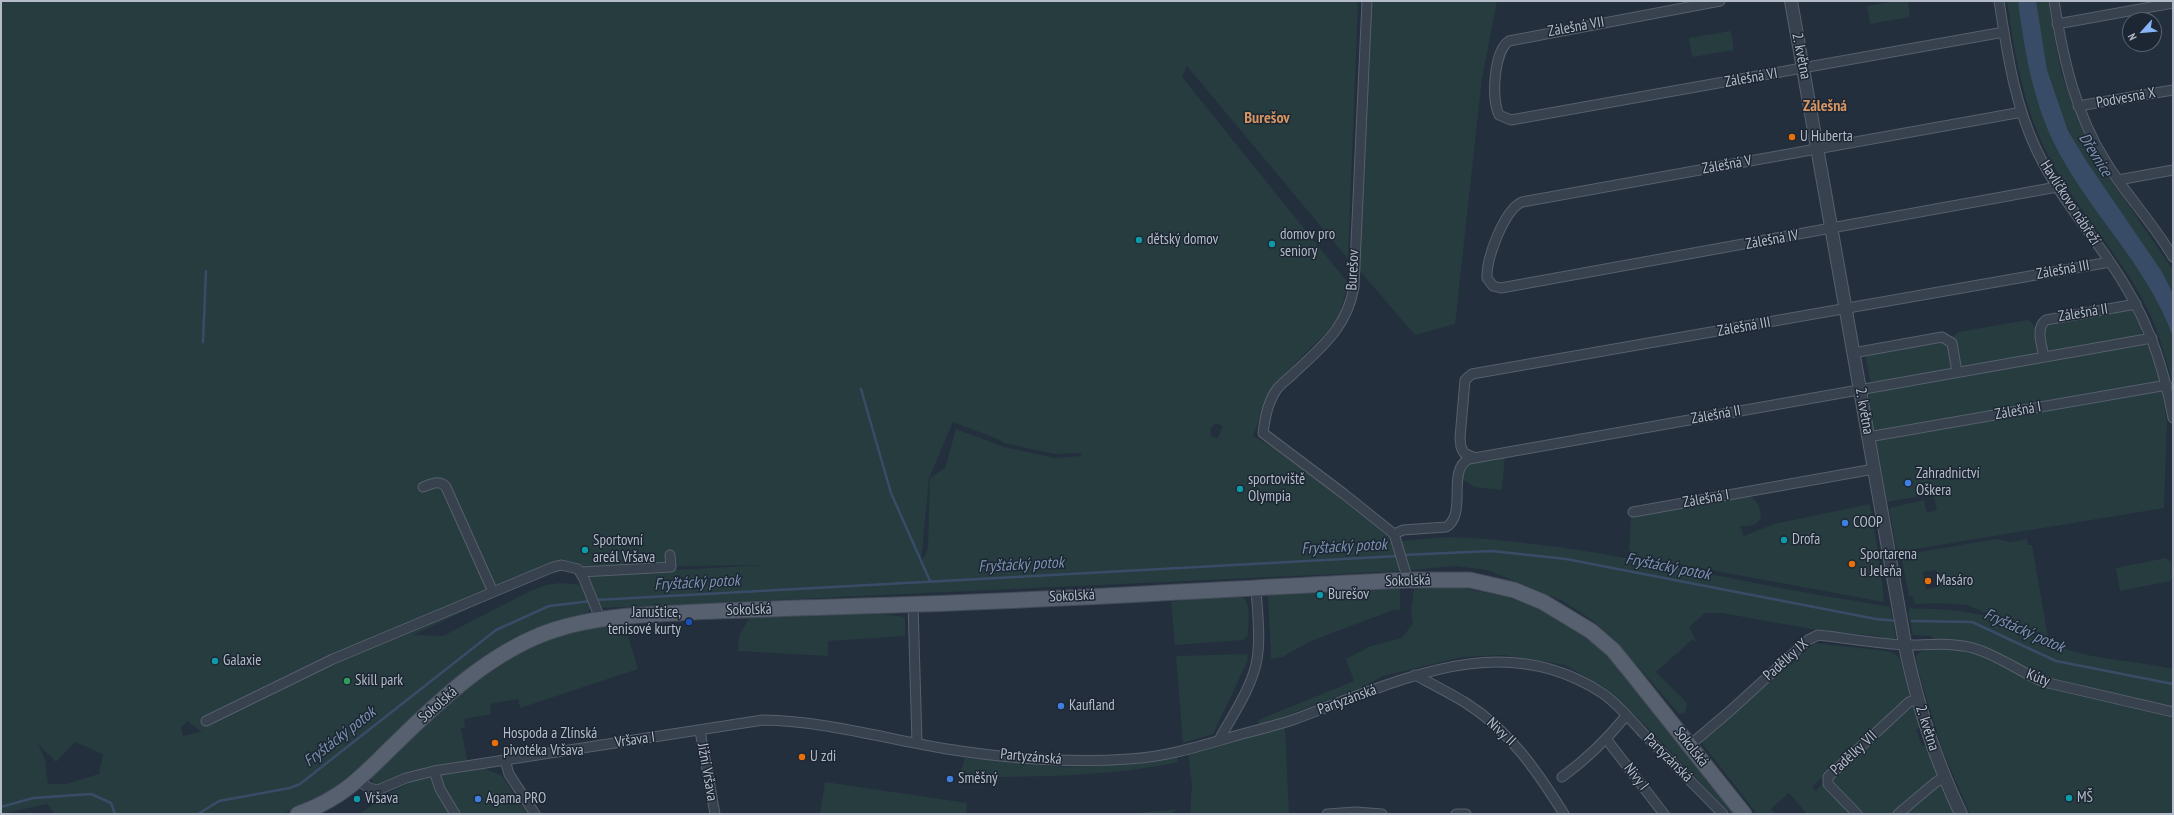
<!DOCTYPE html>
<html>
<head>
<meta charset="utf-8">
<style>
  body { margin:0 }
  #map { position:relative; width:2174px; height:815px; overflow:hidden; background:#242f3e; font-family:"PT Sans Narrow",sans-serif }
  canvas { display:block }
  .frame { position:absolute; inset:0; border:2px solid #b4bcc9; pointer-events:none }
  .north { position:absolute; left:2122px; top:12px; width:40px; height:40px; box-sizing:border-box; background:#1d2633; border:1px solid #59626f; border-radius:50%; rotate:243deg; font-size:11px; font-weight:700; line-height:16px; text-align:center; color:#b4bcc9 }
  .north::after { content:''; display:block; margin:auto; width:14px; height:18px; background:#8ab4f8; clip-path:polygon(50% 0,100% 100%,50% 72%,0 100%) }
</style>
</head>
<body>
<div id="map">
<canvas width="2174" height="815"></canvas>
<div class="frame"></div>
<div class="north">N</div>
</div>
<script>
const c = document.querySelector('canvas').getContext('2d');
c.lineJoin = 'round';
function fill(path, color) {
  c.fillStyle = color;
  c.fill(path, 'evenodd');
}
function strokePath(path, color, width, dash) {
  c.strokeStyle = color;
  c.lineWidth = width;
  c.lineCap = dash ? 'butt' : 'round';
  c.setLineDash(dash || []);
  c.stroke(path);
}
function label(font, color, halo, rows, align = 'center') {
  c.font = font + ' "PT Sans Narrow",sans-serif';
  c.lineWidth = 3;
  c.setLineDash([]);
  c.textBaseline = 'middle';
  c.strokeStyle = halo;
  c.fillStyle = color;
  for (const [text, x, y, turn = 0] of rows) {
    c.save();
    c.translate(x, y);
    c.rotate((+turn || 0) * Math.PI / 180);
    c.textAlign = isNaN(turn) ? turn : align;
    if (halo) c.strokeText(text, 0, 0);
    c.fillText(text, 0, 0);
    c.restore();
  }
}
fill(new Path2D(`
  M1 1H1358L1348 259 1187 66 1182 77 1348 283 1340 314 1327 332 1274 384 1253 436 1289 456 1393 541 1402 571 602 608 587 575 765 565 588 567 567 570 532 579 413 635 443 636 530 591 546 585 561 583 583 585 592 606 588 612 548 624 513 642 392 738 331 791 304 805 282 814H55L43 798 47 804 1 814ZM953 422 998 439 1004 443 1055 454 1081 453V456L1055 458 1004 447 956 429 945 468 930 478 928 549 921 562 929 478ZM1215 423 1223 426 1218 438 1226 441 1210 436 1211 431 1210 430ZM187 721 202 732H201L183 736 181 728ZM75 742 103 754 99 774 66 784H48L45 760 38 744 56 762Z
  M1370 1H1497L1482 78 1455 324 1415 335 1359 270Z
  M1897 1H1908L1910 17 1870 24 1867 6Z
  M2007 1H2048L2061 73 2087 140 2100 164 2173 270V387C2167 361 2160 335 2148 310 2121 254 2076 210 2048 155 2023 107 2015 54 2007 1Z
  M1731 31 1734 50 1692 57 1689 38Z
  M2133 309 2142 326 2141 335 2134 338 2049 352 2047 350 2044 324Z
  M2028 320C2038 326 2038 338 2039 349L2034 355 1961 367 1958 364 1953 337 1958 332Z
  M1943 341 1949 344 1953 367 1951 369 1871 384 1865 354Z
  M2145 344 2151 349 2160 380 2167 422 2164 508 1897 552 1889 508 1924 500 1927 513 1937 510 1933 494 1887 502 1868 392Z
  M1505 455 1502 490 1475 487 1462 479 1463 467 1472 461Z
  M1748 495C1759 500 1768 520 1753 525 1749 526 1744 526 1740 526L1744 536 1774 524 1870 504 1881 570 1884 602 1629 555 1631 514Z
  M1448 537C1566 541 1682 570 1797 591 1828 597 1859 601 1890 607L1896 638 1887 640 1879 636 1817 630 1722 613H1705L1689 627 1698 644 1693 639 1656 672 1687 703 1685 713 1679 714 1618 643 1592 620 1563 601 1487 570 1455 566 1411 570 1401 541Z
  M1996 539 2010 542 2027 539 2028 545H2032L2048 637 1967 605 1938 603 1915 604 1912 596H1909L1901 555ZM1936 570 1937 573H1939L1941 585 1926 590 1923 572Z
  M2166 558 2171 562 2172 578 2170 581 2120 591 2116 568Z
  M1400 587V610H1393L1311 641 1282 657 1271 659 1268 594Z
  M1460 588 1508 597 1551 614 1587 635 1615 664 1736 814H1731L1646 726 1606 688 1565 665 1503 655 1462 657 1383 676 1362 688 1260 725 1258 721 1270 715 1354 681 1346 659 1371 646 1402 638 1413 623 1411 611 1414 589Z
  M1239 594C1253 602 1248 622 1248 635L1244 640 1175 645 1171 602Z
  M1910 607 1914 609C1944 608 1973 611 2001 621 2023 630 2042 642 2065 649 2100 660 2137 661 2173 669V708L2130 697 2053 682 2002 657 1935 640 1931 636 1913 635 1908 612Z
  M884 614 905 617V636L828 641V656L738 651 739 635 750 617Z
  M624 623 638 669 520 708 518 699 490 704 491 714 464 719 465 728H461L467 760C441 764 416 771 391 781 385 783 379 787 373 783L371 777 404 742 490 670 506 660 546 640 597 625Z
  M1815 643 1885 651 1894 653 1900 659 1910 697 1812 787 1815 791 1908 706 1913 705 1920 728 1916 729 1922 746 1926 745 1937 775 1895 814H1807L1789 793 1771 809 1776 814H1757L1701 742Z
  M1931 647 1974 652 2010 669 2173 718V814H1970L1942 749 1918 670 1916 657 1917 654Z
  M1247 654 1248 660 1213 734 1183 743 1176 656Z
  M1285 728 1289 814H1190L1192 785 1188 753Z
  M1177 757 1178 762C1106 777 1033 777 959 777L965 758 1064 767 1141 763Z
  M484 768 502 776 528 814H360L387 794 415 780Z
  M1940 781 1954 814H1903Z
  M825 782 967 803 966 814H820Z
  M1178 809 1170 814H1130Z`), '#263c3f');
fill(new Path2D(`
  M2018 1H2036L2047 70 2068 131 2087 162 2162 272 2173 294V337C2147 263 2085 209 2052 139 2032 95 2024 48 2018 1Z`), '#394c67');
strokePath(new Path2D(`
  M203 342 206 271
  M861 389 891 493 930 581
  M1403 555 1492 551 1566 559 1876 619 1897 621
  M596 600 1398 556
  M1912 621 1972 622 2056 661 2173 684
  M1 807 33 798 91 794 111 803 115 814
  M198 814 219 801 290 788 300 784 496 630 549 606 591 601`), '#394c67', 2.5);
const minor = new Path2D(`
  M1367 1 1354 287C1347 327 1323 346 1294 373 1288 379 1279 385 1275 392 1267 405 1265 419 1263 433L1344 494 1394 534 1408 580
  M1720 1 1509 41C1494 51 1491 98 1499 115L1511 120 2004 32
  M1999 1C2007 52 2014 103 2037 151 2056 191 2085 225 2110 262 2145 313 2162 358 2173 418
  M2054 1C2063 58 2075 113 2106 162 2126 195 2154 224 2173 257
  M2057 24 2173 3
  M2078 106 2173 90
  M2022 112 1522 202C1504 210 1486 259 1487 278L1493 286 1501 288 2057 187
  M2118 180 2173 170
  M1853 353 1942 337 1952 343 1957 372
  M2044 357C2042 345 2035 328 2046 320L2136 304
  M1868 437 2167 385
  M1475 458 1464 453 1461 447 1460 438 1465 380 1472 374 2110 262
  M423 487C431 484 440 479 446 487L493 592
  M1633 512 1874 469
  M1394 534 1403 530 1446 527C1468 514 1446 470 1469 459L2152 338
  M581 572 671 567 670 555
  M913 604 917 743
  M1415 675C1432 684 1450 693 1466 703 1510 731 1537 771 1564 814
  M206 721 333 659 553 567 561 565 578 569 584 579 600 618
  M700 731 715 814
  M1219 740C1232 716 1253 686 1257 659 1261 636 1257 610 1256 587
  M1607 740 1664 814
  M1690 745 1730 711 1808 640 1818 635C1847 638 1877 644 1906 645 1928 645 1951 642 1973 648 1998 655 2020 672 2044 682L2173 712
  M505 760 509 774 535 814
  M434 771 440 789 455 814
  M1562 777C1587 759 1607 739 1626 716
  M358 780 369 788 378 790 406 778 434 771 763 720C826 721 886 739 947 749 1004 758 1071 763 1129 759 1165 757 1201 746 1235 736 1255 730 1276 726 1295 719 1396 683 1500 626 1602 693 1617 703 1630 719 1643 733 1670 760 1696 787 1723 814
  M1327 814 1356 812 1382 814
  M1456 814H1466
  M1857 814 1828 784V777L1909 702 1918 699
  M1898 814 1936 782 1945 777`);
const tertiary = new Path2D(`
  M1791 1 1907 655C1919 710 1937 763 1961 814`);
const primary = new Path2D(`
  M298 814C344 798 363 775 397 742 442 698 493 650 554 630 601 615 645 615 694 612 761 609 828 607 895 605 1066 600 1237 588 1408 580H1470L1514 590 1543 602 1591 631 1613 650 1631 672 1744 814`);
strokePath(minor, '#565f6c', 11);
strokePath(tertiary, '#565f6c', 14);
strokePath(primary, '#414a57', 17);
strokePath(minor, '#38414e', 9);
strokePath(tertiary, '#38414e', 12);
strokePath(primary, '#56606e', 15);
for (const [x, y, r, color] of [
  [1792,137,4,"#e8710a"],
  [1139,240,4,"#0f9aa8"],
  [1272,244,4,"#0f9aa8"],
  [1908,483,4,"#3f7fe0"],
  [1240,489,4,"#0f9aa8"],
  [1845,523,4,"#3f7fe0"],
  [1784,540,4,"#0f9aa8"],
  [585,550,4,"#0f9aa8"],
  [1852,564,4,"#e8710a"],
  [1928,581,4,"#e8710a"],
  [1320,595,4,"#0f9aa8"],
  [689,622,4,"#1a4fb4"],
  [215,661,4,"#0f9aa8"],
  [347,681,4,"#2e9e5b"],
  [1061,706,4,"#3f7fe0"],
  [495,743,4,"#e8710a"],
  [802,757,4,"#e8710a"],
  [950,779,4,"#3f7fe0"],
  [2069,798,4,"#0f9aa8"],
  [357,799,4,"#0f9aa8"],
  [478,799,4,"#3f7fe0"]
]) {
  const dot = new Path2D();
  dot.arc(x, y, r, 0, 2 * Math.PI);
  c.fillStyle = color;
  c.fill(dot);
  strokePath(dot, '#1d2633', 1.5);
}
label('15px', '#b4bcc9', '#1d2633', [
  ["Zálešná VII",1576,27,-10],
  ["2. května",1801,56,79],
  ["Zálešná VI",1751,78,-10],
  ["Podvesná X",2126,98,-10],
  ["Zálešná V",1727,165,-10],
  ["Havlíčkovo nábřeží",2070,203,57],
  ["Zálešná IV",1772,240,-10],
  ["Burešov",1353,270,-87],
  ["Zálešná III",2063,270,-10],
  ["Zálešná II",2083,313,-9],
  ["Zálešná III",1744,327,-10],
  ["2. května",1864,411,80],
  ["Zálešná I",2018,411,-10],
  ["Zálešná II",1716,415,-10],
  ["Zálešná I",1706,499,-10],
  ["Sokolská",1408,581,-2],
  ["Sokolská",1072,596,-3],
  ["Sokolská",749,610,-2],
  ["Padělky IX",1786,660,-42],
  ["Kúty",2038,678,21],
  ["Partyzánská",1347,700,-20],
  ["Sokolská",438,705,-41],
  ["2. května",1927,728,72],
  ["Nivy II",1501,732,43],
  ["Vršava I",635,740,-8],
  ["Sokolská",1691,747,52],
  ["Padělky VII",1854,753,-43],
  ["Partyzánská",1031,757,5],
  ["Partyzánská",1668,758,45],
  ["Jižní Vršava",707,772,80],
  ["Nivy I",1636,777,52]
]);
label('15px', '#b4bcc9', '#1d2633', [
  ["U Huberta",1800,137],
  ["domov pro",1280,235],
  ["seniory",1280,252],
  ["dětský domov",1147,240],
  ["Zahradnictví",1916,474],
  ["Oškera",1916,491],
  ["sportoviště",1248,480],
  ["Olympia",1248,497],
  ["COOP",1853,523],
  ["Drofa",1792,540],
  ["Sportovní",593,541],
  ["areál Vršava",593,558],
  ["Sportarena",1860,555],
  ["u Jeleňa",1860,572],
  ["Masáro",1936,581],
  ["Burešov",1328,595],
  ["Januštice,",681,613,"right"],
  ["tenisové kurty",681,630,"right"],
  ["Galaxie",223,661],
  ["Skill park",355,681],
  ["Kaufland",1069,706],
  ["Hospoda a Zlínská",503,734],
  ["pivotéka Vršava",503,751],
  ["U zdi",810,757],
  ["Směšný",958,779],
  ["MŠ",2077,798],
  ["Vršava",365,799],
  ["Agama PRO",486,799]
], 'left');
label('bold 16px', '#d59563', '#1d2633', [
  ["Zálešná",1825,106],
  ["Burešov",1267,118]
]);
label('italic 16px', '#7c92b1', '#1d2633', [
  ["Dřevnice",2095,155,58],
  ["Fryštácký potok",1344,547,-3],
  ["Fryštácký potok",1021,565,-3],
  ["Fryštácký potok",1668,567,11],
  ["Fryštácký potok",697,583,-3],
  ["Fryštácký potok",2024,631,24],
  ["Fryštácký potok",340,737,-38]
]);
</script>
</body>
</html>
